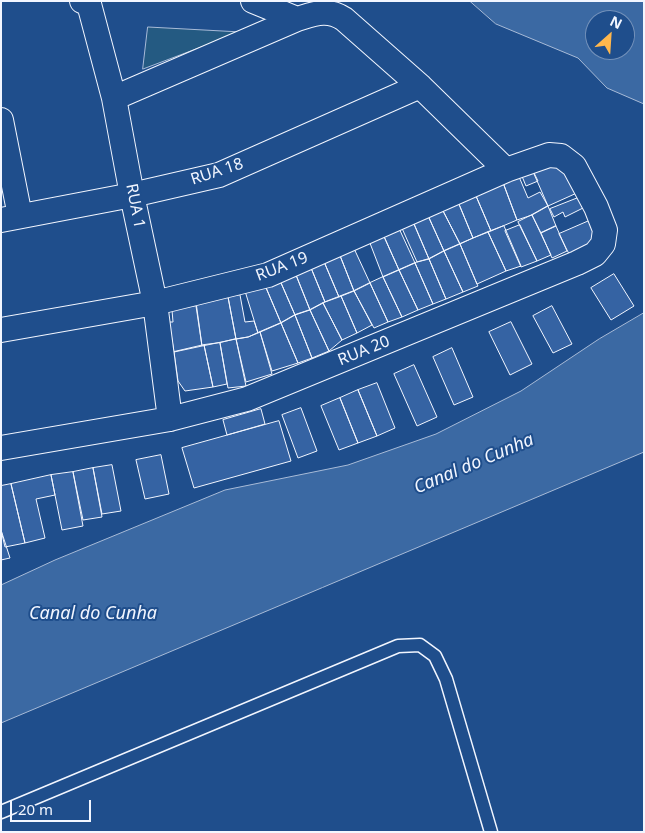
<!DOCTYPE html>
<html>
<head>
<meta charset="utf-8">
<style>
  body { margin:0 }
  #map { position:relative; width:645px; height:833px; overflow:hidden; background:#1f4e8c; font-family:"Noto Sans",sans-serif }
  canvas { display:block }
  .frame { position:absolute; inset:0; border:2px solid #f2f6ff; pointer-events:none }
  .north { position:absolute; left:585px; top:10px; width:50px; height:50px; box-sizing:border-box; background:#1f4e8c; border:1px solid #7391ba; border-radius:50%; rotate:26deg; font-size:14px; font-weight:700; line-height:20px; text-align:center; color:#f2f6ff }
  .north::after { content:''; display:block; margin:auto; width:18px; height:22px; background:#ffb74d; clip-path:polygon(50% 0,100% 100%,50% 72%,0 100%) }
  .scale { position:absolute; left:10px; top:800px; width:81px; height:22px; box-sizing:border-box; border:2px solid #f2f6ff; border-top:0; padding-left:6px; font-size:15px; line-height:18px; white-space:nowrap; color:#f2f6ff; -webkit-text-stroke:4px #1f4e8c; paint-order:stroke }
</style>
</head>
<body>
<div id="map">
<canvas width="645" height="833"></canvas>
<div class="frame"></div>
<div class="north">N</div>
<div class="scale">20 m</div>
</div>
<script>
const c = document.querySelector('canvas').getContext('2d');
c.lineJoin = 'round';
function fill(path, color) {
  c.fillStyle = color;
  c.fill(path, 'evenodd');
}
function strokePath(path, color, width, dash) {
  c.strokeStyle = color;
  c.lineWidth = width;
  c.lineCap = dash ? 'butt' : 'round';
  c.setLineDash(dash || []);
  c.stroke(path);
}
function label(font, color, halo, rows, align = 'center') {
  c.font = font + ' "Noto Sans",sans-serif';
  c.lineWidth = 4;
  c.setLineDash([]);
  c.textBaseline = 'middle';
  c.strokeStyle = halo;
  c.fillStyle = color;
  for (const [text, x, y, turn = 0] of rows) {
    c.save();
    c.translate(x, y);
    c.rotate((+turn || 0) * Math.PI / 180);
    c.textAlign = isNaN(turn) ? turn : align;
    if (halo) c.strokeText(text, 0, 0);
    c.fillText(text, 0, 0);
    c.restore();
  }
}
const green = new Path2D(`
  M148 27 241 32 143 69Z`);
fill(green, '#245a82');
strokePath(green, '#a8bbd7', 1);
const water = new Path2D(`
  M470 1H644V104L607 88 578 58 496 24ZM595 20H625V50H595Z
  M644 313V452L1 723V585L55 560 225 490 348 465 436 434 521 391 599 339Z`);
fill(water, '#3b69a3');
strokePath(water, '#a8bbd7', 1);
const building = new Path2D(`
  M562 162 579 192 548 206 531 167Z
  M531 167 538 181 526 186 519 169Z
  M517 172 528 198 540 192 548 206 532 215 517 220 502 180Z
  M502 180 517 220 491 231 473 189Z
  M473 189 491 231 473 238 456 197Z
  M456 197 473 238 460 244 440 205Z
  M578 198 583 208 565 217 563 212 554 217 550 209Z
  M440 205 460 244 444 251 425 209Z
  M548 206 556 226 541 233 532 215Z
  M425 209 444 251 429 259 410 215Z
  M532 215 551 255 537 261 518 222Z
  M412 219 429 259 417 262 401 226Z
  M589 221 595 233 589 244 569 254 559 234Z
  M397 224 415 263 399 270 382 232Z
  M520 225 537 261 521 267 505 231Z
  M504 226 521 266 506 271 488 232Z
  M556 226 567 251 552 258 541 233Z
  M382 232 399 270 383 277 368 238Z
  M488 232 506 271 477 284 460 244Z
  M351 242 370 283 354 291 337 248Z
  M460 244 477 284 478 286 463 292 444 251Z
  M337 248 354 291 339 297 322 257Z
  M444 251 463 292 446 299 429 259Z
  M322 257 339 297 325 302 309 263Z
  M429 259 446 299 433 304 415 263Z
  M309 263 325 302 310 310 294 270Z
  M415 263 433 304 418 310 399 270Z
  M294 270 310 310 295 315 278 276Z
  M399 270 418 310 402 317 383 277Z
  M614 274 634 306 611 320 591 288Z
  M278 276 295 315 281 323 264 283Z
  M383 277 402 317 388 322 370 283Z
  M264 283 281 323 258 333 245 291Z
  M370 283 388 322 374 328 354 291Z
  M354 291 372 325 357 333 341 296Z
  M240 295 245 322 254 321 258 333 248 337 236 339 228 297Z
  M341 296 357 333 342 340 323 303Z
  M228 297 236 339 202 346 196 302Z
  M323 303 342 340 329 351 310 310Z
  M196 306 202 346 174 352 169 322H173L172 310Z
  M552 306 572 344 553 353 533 316Z
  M310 310 329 351 312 358 295 315Z
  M295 315 312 358 298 363 281 323Z
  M511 322 532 364 510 375 489 332Z
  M281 323 298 363 272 371 260 332Z
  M260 332 272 374 246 382 236 339 248 337Z
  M236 339 246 386 228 388 220 343Z
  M220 343 227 384 213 387 204 345Z
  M204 345 213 387 185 391 178 381 174 352Z
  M452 348 473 397 454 405 433 357Z
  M414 365 437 417 417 426 394 374Z
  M377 383 395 428 377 436 358 390Z
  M358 390 377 436 358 443 340 398Z
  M340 398 358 443 339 450 321 406Z
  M301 408 317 451 298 458 282 415Z
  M261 409 265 424 227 435 223 420Z
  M279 421 291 461 194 488 182 448Z
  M161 455 169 494 145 499 136 460Z
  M112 465 121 511 102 514 93 468Z
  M93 468 102 517 83 520 73 472Z
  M73 472 83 526 62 530 51 475Z
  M51 475 55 495 36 499 45 538 25 543 11 484Z
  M11 484 25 543 5 547 1 530V486Z
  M1 530 10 558 1 560Z`);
fill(building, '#3563a3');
strokePath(building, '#f2f6ff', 1);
const lane = new Path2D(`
  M1 812 398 646 420 645 435 656 446 679 491 832`);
const street = new Path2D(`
  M82 1 89 4 114 98 132 195 155 303 170 419
  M253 1 297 19
  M114 98 297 19C314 14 327 8 344 19L420 86 506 170
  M1 120 20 216
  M1 220 132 195 219 175 420 86
  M1 330 155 303 268 275 506 170 549 155 561 156 574 166 596 207 605 230 603 244 595 254 577 263 247 399 170 419 1 448`);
strokePath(lane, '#f2f6ff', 15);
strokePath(street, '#f2f6ff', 26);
strokePath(lane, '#1f4e8c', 12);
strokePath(street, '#1f4e8c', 24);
label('16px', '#f2f6ff', '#1f4e8c', [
  ["RUA 18",217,172,-18],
  ["RUA 1",135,206,79],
  ["RUA 19",282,267,-21],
  ["RUA 20",364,351,-22]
]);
label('italic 18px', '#f2f6ff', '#1f4e8c', [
  ["Canal do Cunha",474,464,-23],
  ["Canal do Cunha",93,614]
]);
</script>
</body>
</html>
